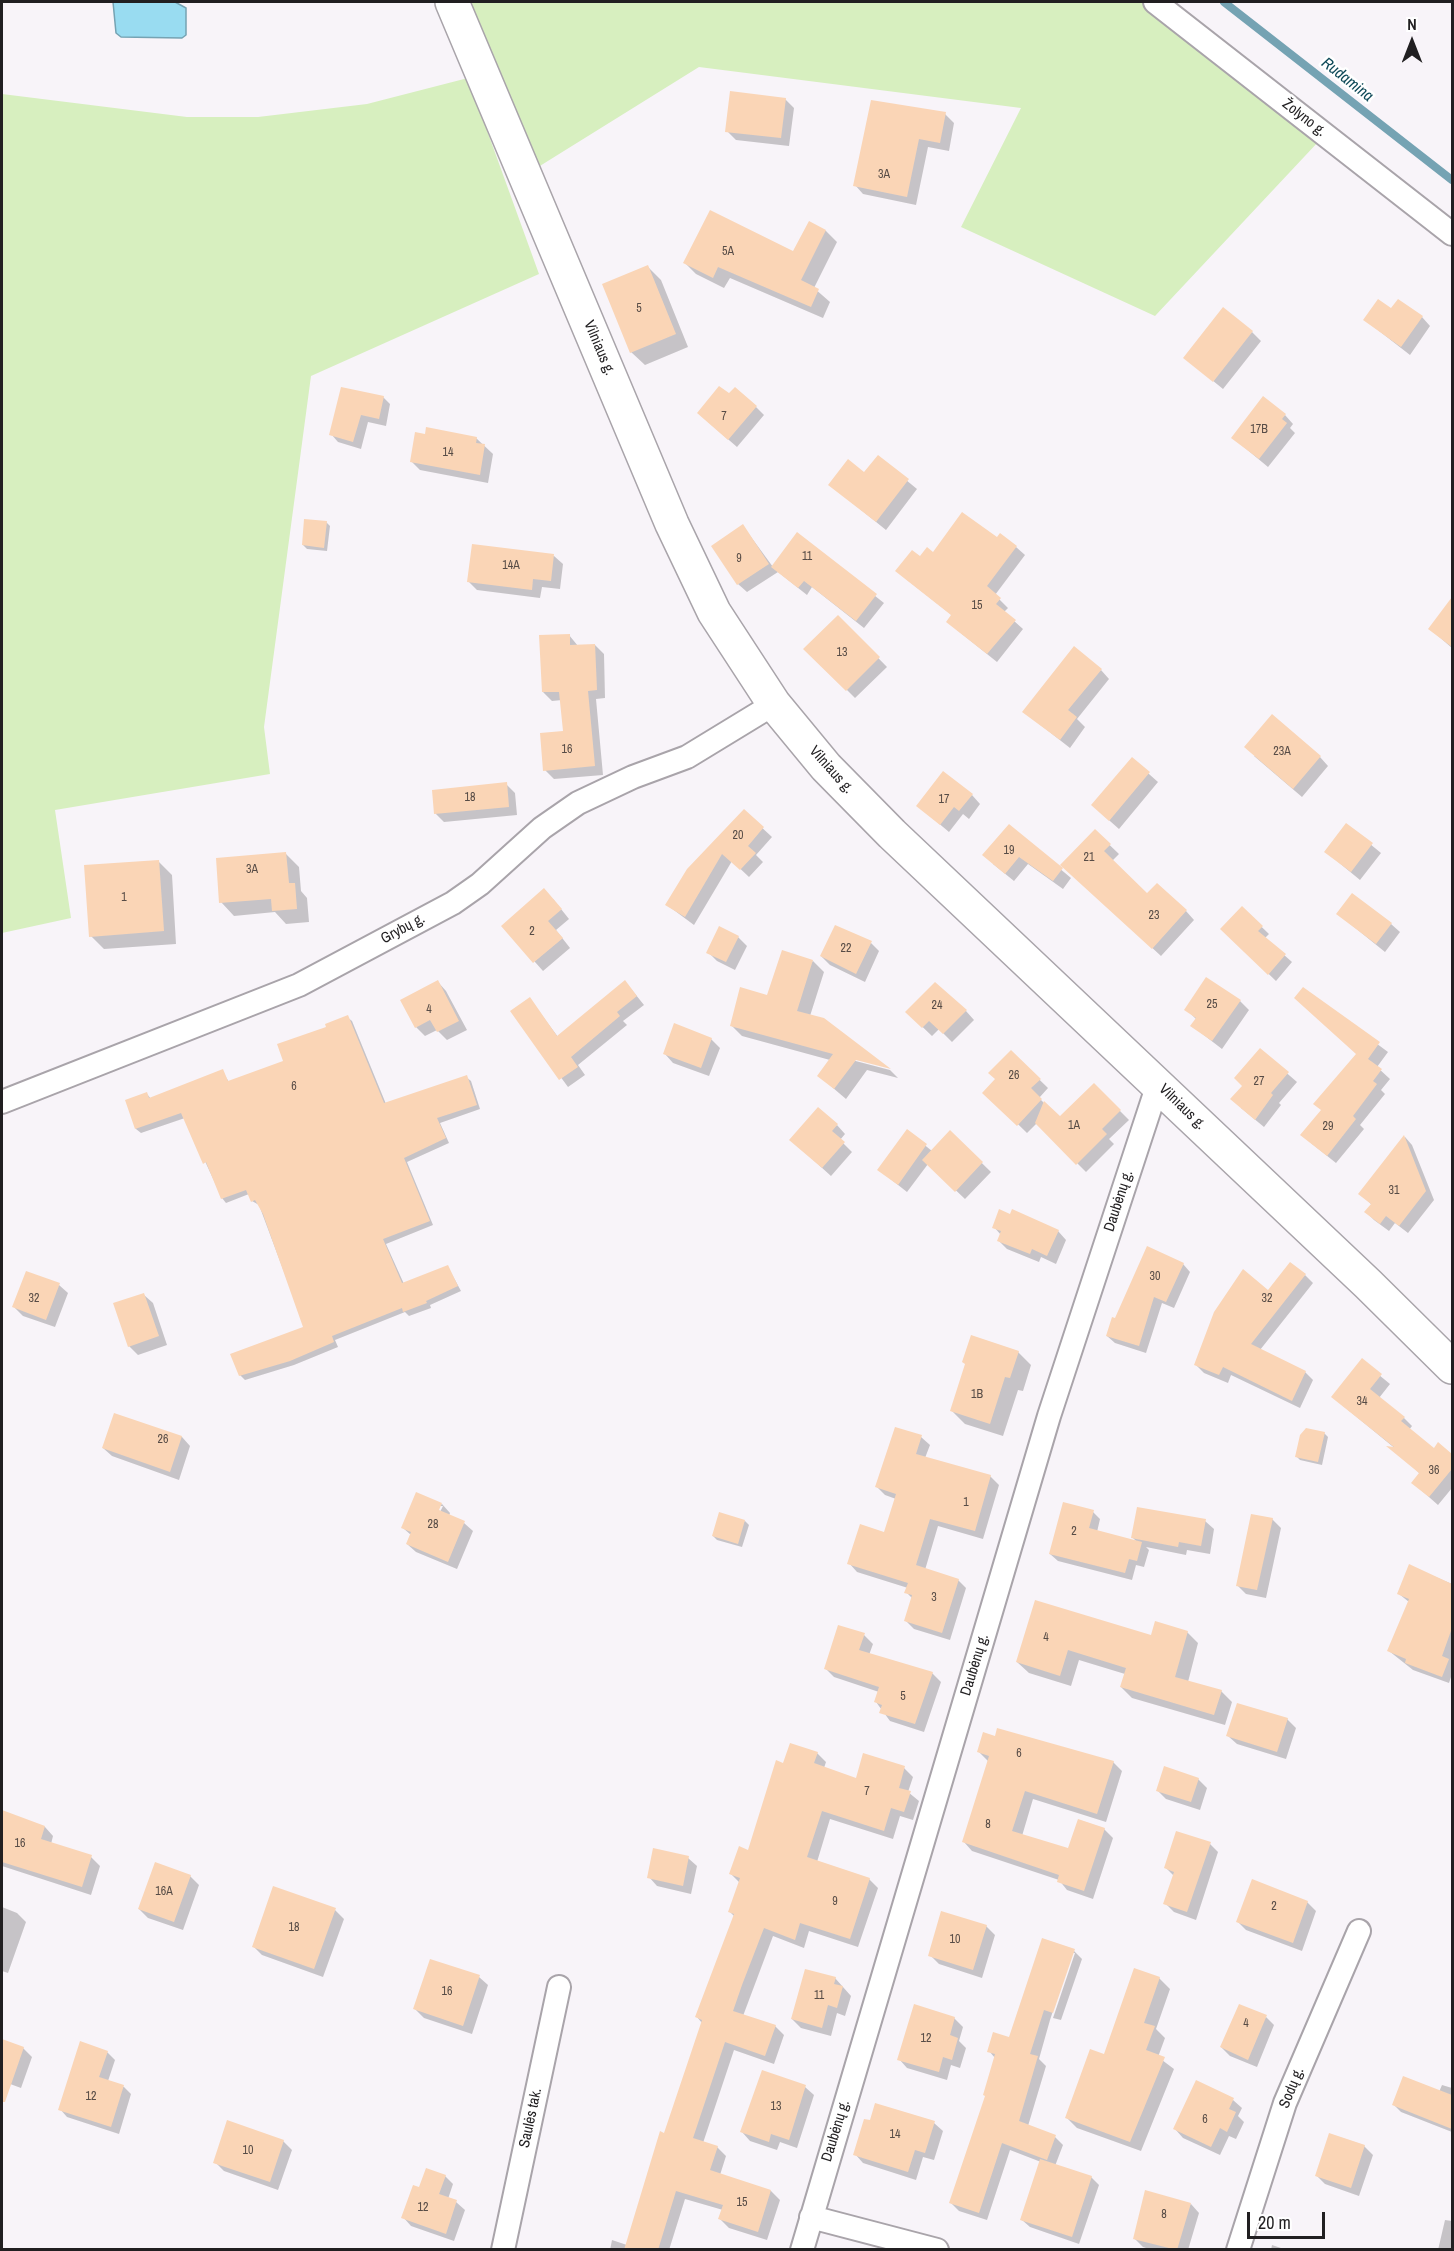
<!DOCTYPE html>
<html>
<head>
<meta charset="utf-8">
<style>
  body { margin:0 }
  #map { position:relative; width:1454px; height:2251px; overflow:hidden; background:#f8f4f9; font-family:"Archivo Narrow",sans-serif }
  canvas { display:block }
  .frame { position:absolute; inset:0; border:3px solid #211f21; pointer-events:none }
  .north { position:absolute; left:1382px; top:12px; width:60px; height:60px; -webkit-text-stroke:4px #fff; paint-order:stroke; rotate:0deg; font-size:16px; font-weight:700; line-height:24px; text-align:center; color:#211f21 }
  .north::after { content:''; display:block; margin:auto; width:21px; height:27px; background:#211f21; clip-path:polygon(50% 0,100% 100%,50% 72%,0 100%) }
  .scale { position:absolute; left:1247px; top:2212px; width:78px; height:27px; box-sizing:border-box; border:3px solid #211f21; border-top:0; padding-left:8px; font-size:18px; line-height:21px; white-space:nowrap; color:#211f21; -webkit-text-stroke:4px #fff; paint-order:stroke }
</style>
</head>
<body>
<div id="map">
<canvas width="1454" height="2251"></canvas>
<div class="frame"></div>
<div class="north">N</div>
<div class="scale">20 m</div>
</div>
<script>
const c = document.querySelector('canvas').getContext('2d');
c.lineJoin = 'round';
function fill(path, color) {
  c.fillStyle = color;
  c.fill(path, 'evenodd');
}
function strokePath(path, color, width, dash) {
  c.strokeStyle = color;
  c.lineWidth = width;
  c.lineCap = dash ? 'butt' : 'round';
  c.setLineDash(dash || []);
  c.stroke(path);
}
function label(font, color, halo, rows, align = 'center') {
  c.font = font + ' "Archivo Narrow",sans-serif';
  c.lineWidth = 5;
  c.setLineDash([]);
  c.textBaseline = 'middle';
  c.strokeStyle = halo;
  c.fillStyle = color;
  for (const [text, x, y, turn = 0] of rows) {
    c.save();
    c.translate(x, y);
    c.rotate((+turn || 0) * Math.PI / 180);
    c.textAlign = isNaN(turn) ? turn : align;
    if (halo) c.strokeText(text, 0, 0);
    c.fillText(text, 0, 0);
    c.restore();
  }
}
fill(new Path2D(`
  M466 2H1143L1319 141 1155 316 961 227 1021 108 699 67 535 169Z
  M468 78 539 274 311 376 264 727 270 774 55 810 71 918 2 933V94L187 117H258L367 104Z`), '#d7efbf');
const water = new Path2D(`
  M113 2H175L186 8V35L182 38 121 37 116 33Z`);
fill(water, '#99dcf1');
strokePath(water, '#75a3b3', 1.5);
fill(new Path2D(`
  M785 99 794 108 789 146 736 140 727 131Z
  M945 114 954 123 949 151 928 147 916 205 863 194 855 185Z
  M809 223 826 231 837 242 814 288 830 302 823 318 730 278 724 288 696 274 685 263 794 253Z
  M648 267 661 280 688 347 645 365 631 352Z
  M1392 310 1422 317 1430 326 1410 355 1365 320Z
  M1252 332 1261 341 1223 389 1185 358Z
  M729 396 756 407 764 415 737 447 707 421Z
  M383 397 390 404 386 426 368 422 361 449 338 442 331 434Z
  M1285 415 1293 424 1290 428 1295 433 1268 467 1233 438Z
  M476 438 493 454 488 483 420 470 411 461Z
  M878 457 917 489 886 530 830 485 864 474Z
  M326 522 330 526 327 551 307 549 303 545Z
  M743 526 773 567 798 535 884 603 864 628 812 587 807 595 778 572 747 592 738 584Z
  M998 539 1016 547 1025 555 995 595 1008 608 1004 612 1023 629 997 662 957 630 953 616 906 579 920 558Z
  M554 556 563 564 560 589 542 587 540 598 477 590 468 581Z
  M1452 599V648L1430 629Z
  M838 617 887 667 855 698 806 649Z
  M569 635 578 646 595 645 604 654 605 698 596 699 603 775 554 779 545 770 565 732 562 700 552 701 543 692Z
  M1101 670 1109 679 1077 719 1085 727 1070 748 1024 712Z
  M1254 756 1320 757 1328 766 1302 797Z
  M1132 759 1158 782 1119 829 1102 814Z
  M506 784 515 793 517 815 444 822 435 813Z
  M972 795 980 804 969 819 963 814 949 832 918 806Z
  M744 811 772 837 756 855 763 862 749 877 732 861 694 925 667 905Z
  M1347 825 1381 853 1360 880 1326 852Z
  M1009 826 1071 878 1063 889 1028 864 1014 881 993 864Z
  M1095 831 1119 854 1112 861 1147 896 1186 911 1194 920 1161 956 1071 873Z
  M286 854 299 867 301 891 307 898 309 922 286 924 275 912 234 916 221 902Z
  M158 861 172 875 176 944 104 949 91 936Z
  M553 899 569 919 556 930 570 948 543 971 503 926Z
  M1242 908 1269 934 1265 938 1292 962 1276 981 1222 929Z
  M1338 914 1391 924 1400 932 1385 952Z
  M738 937 747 946 735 970 717 961 708 952Z
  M871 943 879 951 865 982 830 965 821 956Z
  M813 961 824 972 810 1016 849 1056 848 1059 890 1070 898 1078 867 1070 846 1099 819 1076 830 1060 742 1036 731 1025Z
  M438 982 446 991 467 1030 447 1040 437 1030 425 1036 416 1027Z
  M1303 989 1388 1052 1377 1067 1390 1079 1381 1090 1385 1094 1360 1125 1364 1129 1336 1163 1311 1143 1322 1111 1358 1054Z
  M632 990 644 1005 623 1021 627 1025 578 1065 585 1075 568 1087 512 1011 530 999 558 1037Z
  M1240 1001 1249 1010 1222 1049 1192 1026 1196 1019 1186 1009Z
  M966 1011 974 1020 952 1042 939 1029 932 1036 907 1012Z
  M347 1017 352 1021 386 1104 466 1077 471 1081 480 1109 440 1123 449 1143 407 1162 433 1225 386 1244 404 1284 448 1267 461 1291 430 1305 431 1308 409 1316 405 1312 335 1340 338 1347 294 1365 245 1380 240 1375 305 1328 259 1205 252 1201 249 1194 226 1203 222 1198 185 1118 141 1133 136 1129 127 1101 147 1094 151 1099 222 1071 229 1082 285 1062 328 1027Z
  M711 1039 720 1048 709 1076 673 1063 665 1054Z
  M1260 1050 1297 1082 1279 1103 1281 1105 1264 1127 1241 1108 1244 1086Z
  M1011 1052 1048 1088 1039 1098 1060 1119 1094 1085 1129 1120 1109 1139 1114 1144 1086 1172 1037 1123 1027 1133 985 1092 997 1080Z
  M837 1125 845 1134 840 1140 852 1152 831 1176 800 1148Z
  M907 1131 932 1151 950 1132 991 1172 965 1199 928 1164 907 1192 879 1170Z
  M1405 1137 1412 1145 1434 1200 1408 1233 1395 1223 1389 1231 1374 1220 1366 1212 1372 1205 1360 1194Z
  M994 1227 1058 1231 1066 1240 1056 1264 1041 1257 1039 1262 1007 1249 998 1240 1001 1235Z
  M1183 1264 1190 1272 1174 1308 1162 1303 1146 1353 1115 1343 1107 1336 1115 1319Z
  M1305 1275 1313 1283 1260 1350 1305 1372 1313 1380 1300 1408 1231 1375 1228 1383 1204 1373 1196 1365 1268 1292Z
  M59 1285 68 1293 55 1327 23 1316 14 1307Z
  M144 1295 153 1303 167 1345 138 1355 129 1346Z
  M1018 1352 1031 1365 1023 1391 1018 1390 1003 1436 965 1424 952 1411Z
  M1362 1361 1390 1384 1379 1398 1404 1418 1412 1426 1409 1430 1452 1467V1488L1438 1505 1413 1483 1420 1474 1397 1450 1342 1405Z
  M115 1415 182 1437 190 1446 179 1480 112 1456 103 1448Z
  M1324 1433 1328 1437 1322 1465 1300 1460 1296 1456Z
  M921 1437 930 1445 925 1458 990 1476 999 1485 983 1539 938 1526 925 1570 958 1580 966 1588 950 1640 914 1629 906 1621 913 1599 906 1592 908 1588 857 1572 849 1563 885 1534 896 1499 885 1495 877 1487Z
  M442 1504 450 1513 449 1516 464 1523 473 1531 457 1569 416 1552 407 1544 411 1535 403 1528ZM439 1506H443L437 1518Z
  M1093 1512 1100 1519 1097 1532 1137 1542 1133 1538 1205 1521 1214 1529 1210 1554 1187 1550 1186 1555 1146 1547 1149 1550 1144 1567 1136 1565 1132 1580 1058 1561 1050 1554Z
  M1272 1519 1281 1528 1266 1598 1246 1594 1237 1585Z
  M745 1521 749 1525 742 1547 717 1540 713 1536Z
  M1410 1566 1452 1584V1674L1449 1683 1413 1670 1389 1651 1409 1602 1399 1594Z
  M1036 1602 1152 1637 1187 1632 1198 1643 1188 1682 1221 1691 1232 1702 1225 1725 1132 1698 1121 1687 1125 1674 1079 1660 1071 1686 1029 1673 1017 1662Z
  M864 1635 873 1644 869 1655 932 1673 941 1682 924 1732 890 1721 876 1702 879 1692 834 1677 826 1669Z
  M1287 1719 1296 1728 1286 1759 1237 1744 1228 1736Z
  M979 1752 1113 1762 1122 1771 1106 1822 1033 1799 1022 1836 1069 1850 1104 1829 1113 1838 1093 1899 1067 1890 1059 1880 972 1851 964 1842 988 1761Z
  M817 1753 826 1762 824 1768 857 1780 904 1768 913 1777 908 1792 919 1801 913 1820 900 1816 893 1839 830 1819 817 1862 869 1879 878 1888 858 1947 809 1931 804 1948 773 1936 743 2016 775 2026 784 2035 774 2064 734 2050 703 2143 717 2147 726 2156 720 2175 771 2191 780 2200 767 2240 729 2228 720 2219 723 2210 685 2199 669 2250H610L612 2240 627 2245 702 2023 697 2017 734 1916 730 1912 740 1883 731 1874 749 1852 784 1765Z
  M1198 1779 1207 1788 1200 1810 1166 1799 1157 1790Z
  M2 1812 45 1827 53 1836 51 1844 91 1857 100 1866 91 1895 2 1866Z
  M1210 1844 1218 1852 1196 1920 1174 1912 1165 1903 1174 1876 1166 1868Z
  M688 1858 697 1866 691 1894 657 1886 649 1877Z
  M190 1876 199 1885 183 1930 148 1918 139 1909Z
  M1307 1902 1316 1911 1302 1951 1246 1930 1238 1922Z
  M2 1907 17 1913 26 1922 8 1973 2 1971Z
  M335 1910 344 1919 323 1977 262 1955 253 1946Z
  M986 1926 995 1935 982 1978 939 1964 930 1955Z
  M1043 1940 1074 1951 1082 1959 1061 2020 1053 2018 1075 1953H1072L1050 2020 1039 2059 1046 2066 1028 2126 1055 2137 1063 2145 1055 2166 1091 2177 1099 2185 1079 2244 1030 2227 1022 2220 1041 2162 1010 2150 987 2220 959 2211 951 2203 987 2096 985 2094 995 2058 989 2051 994 2034 1010 2039Z
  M479 1977 488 1985 472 2034 424 2018 415 2009Z
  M835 1978 851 1996 845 2016 837 2013 831 2036 801 2028 792 2019Z
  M1159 1978 1170 1989 1156 2029 1165 2038 1158 2057 1174 2069 1141 2151 1077 2128 1066 2117Z
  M1266 2017 1274 2025 1257 2067 1230 2056 1221 2047Z
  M954 2018 963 2027 959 2041 966 2048 960 2068 951 2065 947 2080 907 2068 899 2059Z
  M2 2040 23 2048 32 2057 21 2088 2 2081Z
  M107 2052 115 2060 108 2081 124 2087 131 2094 119 2134 67 2117 60 2109Z
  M1442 2085 1452 2088V2132L1401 2112 1393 2104 1439 2092Z
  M805 2087 814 2095 797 2148 780 2142 777 2150 750 2141 742 2132Z
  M1233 2100 1242 2108 1238 2116 1244 2122 1236 2139 1229 2136 1220 2155 1183 2138 1175 2129Z
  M934 2123 943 2131 934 2160 923 2157 916 2180 863 2163 855 2154Z
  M283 2141 292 2150 278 2190 224 2171 215 2162Z
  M1364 2146 1373 2155 1359 2196 1325 2184 1316 2175Z
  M445 2176 453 2184 448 2199 456 2202 465 2210 454 2241 411 2226 403 2217 420 2189Z
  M1191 2204 1199 2213 1188 2250H1152L1143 2247 1134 2238Z
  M1445 2220 1452 2221V2250H1438Z
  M1272 2245 1287 2250H1271Z`), '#0003');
strokePath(new Path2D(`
  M1224 2 1452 180`), '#75a3b3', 8);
fill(new Path2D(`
  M730 91 786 98 781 138 725 132Z
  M871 100 946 112 940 143 919 139 907 197 853 186Z
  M710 210 793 251 809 221 826 230 801 280 819 289 811 307 718 267 713 278 683 263Z
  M648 265 676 334 630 353 602 284Z
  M1378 299 1391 308 1398 299 1423 316 1401 347 1363 320Z
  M1223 307 1253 331 1213 382 1183 358Z
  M719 386 729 393 735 387 757 406 728 440 697 413Z
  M341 387 384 396 379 419 361 415 353 442 329 435Z
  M1263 396 1286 414 1282 419 1287 423 1259 459 1231 438Z
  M426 427 477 437 476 443 485 444 480 475 410 462 415 432 425 434Z
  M878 455 909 479 876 522 828 485 848 459 864 472Z
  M962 512 997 537 1000 533 1017 546 987 586 1001 598 996 604 1016 620 987 654 946 622 951 615 895 571 912 550 920 556 927 547 933 552Z
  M304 519 327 521 324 548 302 545Z
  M743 524 769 564 737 585 711 546Z
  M797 532 877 594 856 621 804 581 798 588 771 567Z
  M472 544 554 554 551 581 533 579 532 590 467 582Z
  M1452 597V647L1428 629Z
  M838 615 880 657 846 691 803 649Z
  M570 634V645L595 644 597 690 588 691 595 766 543 771 540 733 563 731 559 692H542L539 635Z
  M1074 646 1102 669 1068 710 1077 717 1060 740 1022 712Z
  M1272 714 1321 756 1293 789 1244 747Z
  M1132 757 1150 772 1109 821 1091 805Z
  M943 771 973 794 959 811 954 807 940 825 916 806Z
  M507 782 509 807 434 814 432 790Z
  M744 809 764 827 748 846 756 853 740 870 722 854 685 917 665 905 687 869Z
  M1346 823 1373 843 1351 872 1324 852Z
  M1009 824 1063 868 1053 881 1019 857 1005 874 982 855Z
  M1095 829 1111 844 1104 851 1147 893 1157 883 1187 910 1152 949 1060 865Z
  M286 852 289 883H295L297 909 272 911 271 899 219 903 216 858Z
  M159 860 164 931 89 937 84 865Z
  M544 888 562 909 548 921 563 938 533 963 501 926Z
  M1352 893 1392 923 1376 944 1336 914Z
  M1242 906 1263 926 1258 931 1286 954 1268 975 1220 929Z
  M835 925 872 941 856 974 820 956Z
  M719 926 739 936 726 962 706 953Z
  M782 950 813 960 797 1011 824 1018 891 1069 856 1060 834 1089 817 1076 833 1054 730 1026 740 987 767 995Z
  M1206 977 1241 1000 1212 1041 1190 1026 1196 1018 1184 1010Z
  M438 980 459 1021 437 1032 430 1020 415 1028 400 1000Z
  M625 980 637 996 617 1012 620 1016 571 1057 578 1067 559 1080 510 1011 530 997 557 1036Z
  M935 982 967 1010 943 1034 929 1021 922 1028 905 1012Z
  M1303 987 1380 1042 1368 1059 1382 1069 1373 1081 1377 1084 1353 1116 1356 1119 1327 1156 1300 1135 1321 1110 1313 1104 1356 1054 1294 998Z
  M348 1015 384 1103 467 1075 477 1105 437 1118 446 1138 404 1158 430 1221 383 1239 402 1283 448 1265 458 1286 426 1301 427 1303 403 1312 402 1308 332 1336 334 1342 290 1361 239 1376 230 1354 303 1327 263 1214 255 1200 251 1202 246 1190 221 1199 206 1162 203 1164 181 1113 135 1129 125 1100 147 1092 149 1098 223 1069 228 1081 283 1061 277 1044 326 1027 325 1024Z
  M674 1023 712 1038 701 1068 663 1054Z
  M1260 1048 1289 1072 1271 1093 1273 1095 1255 1120 1230 1099 1242 1086 1234 1078Z
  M1011 1050 1041 1079 1031 1088 1042 1099 1017 1126 982 1093 995 1079 988 1073Z
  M1094 1083 1121 1110 1102 1129 1107 1134 1076 1165 1035 1123 1044 1101 1060 1116Z
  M818 1107 838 1124 832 1131 845 1142 822 1168 789 1140Z
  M907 1129 927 1144 898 1185 877 1170Z
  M950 1130 983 1162 955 1192 922 1160Z
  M1404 1135 1426 1191 1399 1226 1386 1216 1380 1224 1364 1212 1371 1204 1358 1194Z
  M999 1209 1010 1214 1012 1209 1059 1230 1047 1256 1032 1249 1030 1254 997 1241 1001 1231 992 1228Z
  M1147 1246 1184 1263 1166 1302 1154 1297 1139 1346 1106 1336 1112 1317 1115 1318Z
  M1290 1262 1306 1274 1251 1344 1306 1371 1292 1401 1223 1367 1219 1375 1194 1365 1214 1312 1243 1269 1268 1290Z
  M26 1271 60 1283 46 1320 12 1307Z
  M144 1293 159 1336 128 1347 113 1303Z
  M971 1335 1019 1351 1010 1378 1005 1377 990 1424 950 1411 965 1364 962 1362Z
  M1362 1358 1382 1374 1370 1389 1405 1417 1401 1421 1434 1448 1438 1442 1452 1454V1469L1429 1497 1411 1483 1419 1473 1386 1446 1394 1447 1331 1397Z
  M114 1413 182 1436 170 1472 102 1448Z
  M895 1427 922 1435 916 1454 991 1475 975 1531 930 1519 916 1565 959 1579 942 1633 904 1621 912 1595 904 1593 908 1583 847 1564 860 1524 884 1532 896 1494 875 1487Z
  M1306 1428 1325 1432 1318 1462 1295 1457 1300 1435Z
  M416 1492 442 1503 439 1510 465 1521 448 1562 406 1544 411 1532 401 1528Z
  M1063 1502 1094 1510 1089 1528 1142 1542 1137 1561 1129 1559 1125 1573 1049 1554Z
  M1137 1507 1206 1519 1201 1546 1179 1542 1178 1547 1131 1538Z
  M719 1512 745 1520 738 1544 712 1536Z
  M1251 1514 1273 1518 1257 1590 1236 1586Z
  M1409 1564 1452 1584V1628L1442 1656 1449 1659 1442 1677 1405 1663 1406 1659 1387 1651 1409 1599 1397 1594Z
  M1035 1600 1151 1635 1155 1621 1188 1631 1175 1677 1222 1690 1214 1715 1120 1687 1126 1668 1068 1650 1060 1676 1016 1662Z
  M838 1625 865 1633 859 1650 933 1672 915 1724 879 1713 882 1705 874 1702 879 1687 824 1669Z
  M1237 1703 1288 1718 1277 1752 1226 1736Z
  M997 1728 1114 1761 1097 1814 1025 1791 1012 1831 1068 1848 1078 1819 1105 1828 1084 1891 1057 1882 1059 1875 962 1842 989 1756 977 1752 983 1732 995 1736Z
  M790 1743 818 1752 814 1763 856 1778 863 1753 905 1766 899 1788 911 1791 904 1812 891 1808 884 1831 822 1811 807 1857 870 1878 850 1939 800 1923 795 1940 764 1928 742 1985 733 2011 776 2025 765 2056 725 2042 693 2138 718 2146 710 2170 771 2190 758 2232 718 2219 723 2205 676 2191 658 2250H624L660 2131 664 2133 702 2020 695 2017 734 1914 728 1912 740 1878 729 1874 739 1846 748 1850 776 1760 783 1763Z
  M1164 1766 1199 1778 1191 1802 1156 1791Z
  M2 1810 45 1826 41 1839 92 1855 82 1887 2 1862Z
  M1176 1831 1211 1842 1187 1912 1163 1904 1174 1872 1164 1868Z
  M653 1848 689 1856 683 1886 647 1878Z
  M155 1862 191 1875 174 1922 138 1909Z
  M1252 1879 1308 1901 1293 1943 1236 1922Z
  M273 1886 336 1908 314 1969 252 1947Z
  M941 1911 987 1925 973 1970 928 1956Z
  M1042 1938 1075 1949 1053 2013 1044 2010 1030 2054 1038 2056 1019 2121 1056 2135 1047 2160 1002 2143 979 2213 949 2203 985 2096 983 2095 995 2054 987 2052 993 2032 1009 2037Z
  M430 1959 480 1975 463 2026 413 2009Z
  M1134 1968 1160 1977 1144 2023 1155 2026 1146 2050 1165 2057 1130 2142 1065 2118 1090 2049 1104 2054Z
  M805 1969 836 1977 834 1984 843 1986 837 2008 828 2005 822 2028 791 2019Z
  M914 2004 955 2017 950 2035 958 2038 952 2060 943 2057 939 2072 897 2060Z
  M1239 2004 1267 2015 1248 2060 1220 2047Z
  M2 2039 24 2047 5 2102H2Z
  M80 2041 108 2051 99 2077 124 2085 111 2127 58 2110Z
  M762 2070 806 2085 789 2140 771 2134 769 2142 740 2132Z
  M1403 2076 1452 2095V2129L1392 2105Z
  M1196 2080 1234 2098 1229 2109 1236 2112 1227 2132 1220 2128 1211 2147 1173 2129Z
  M875 2103 935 2121 925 2153 915 2150 908 2172 853 2155 864 2119 870 2120Z
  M227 2120 284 2140 270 2182 213 2163Z
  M1329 2133 1365 2145 1351 2188 1315 2176Z
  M1040 2159 1092 2176 1072 2237 1020 2220Z
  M426 2168 446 2175 439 2194 457 2200 446 2234 401 2218 413 2185 419 2187Z
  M1145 2190 1191 2203 1177 2250 1133 2239Z`), '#fad5b6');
const minor = new Path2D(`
  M1155 2 1452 234
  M2 1102 299 985 453 903 480 884 542 828 578 803 633 777 687 757 774 704
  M811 2217 937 2250
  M503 2250 559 1987
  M802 2250 1049 1416 1158 1084
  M1238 2250 1285 2103 1359 1931`);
const secondary = new Path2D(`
  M452 2 672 524 714 612 774 704 826 767 892 834 1368 1284 1452 1367`);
strokePath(minor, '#a9a4aa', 26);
strokePath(secondary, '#a9a4aa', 36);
strokePath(minor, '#fff', 22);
strokePath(secondary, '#fff', 33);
label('12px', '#574c46', null, [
  ["3A",884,175],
  ["5A",728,252],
  ["5",639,309],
  ["7",724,417],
  ["17B",1259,430],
  ["14",448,453],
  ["11",807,557],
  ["9",739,559],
  ["14A",511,566],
  ["15",977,606],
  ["13",842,653],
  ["16",567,750],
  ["23A",1282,752],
  ["18",470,798],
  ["17",944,800],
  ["20",738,836],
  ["19",1009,851],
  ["21",1089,858],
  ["3A",252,870],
  ["1",124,898],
  ["23",1154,916],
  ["2",532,932],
  ["22",846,949],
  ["25",1212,1005],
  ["24",937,1006],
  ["4",429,1010],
  ["26",1014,1076],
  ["27",1259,1082],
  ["6",294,1087],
  ["1A",1074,1126],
  ["29",1328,1127],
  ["31",1394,1191],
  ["30",1155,1277],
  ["32",34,1299],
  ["32",1267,1299],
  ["1B",977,1395],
  ["34",1362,1402],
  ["26",163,1440],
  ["36",1434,1471],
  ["1",966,1503],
  ["28",433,1525],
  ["2",1074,1532],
  ["3",934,1598],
  ["4",1046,1638],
  ["5",903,1697],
  ["6",1019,1754],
  ["7",867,1792],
  ["8",988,1825],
  ["16",20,1844],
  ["16A",164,1892],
  ["9",835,1902],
  ["2",1274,1907],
  ["18",294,1928],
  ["10",955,1940],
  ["16",447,1992],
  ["11",819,1996],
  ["4",1246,2024],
  ["12",926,2039],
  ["12",91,2097],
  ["13",776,2107],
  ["6",1205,2120],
  ["14",895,2135],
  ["10",248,2151],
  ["15",742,2203],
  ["12",423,2208],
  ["8",1164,2215]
]);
label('15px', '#211f21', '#fff', [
  ["Žolyno g.",1304,118,38],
  ["Vilniaus g.",599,348,67],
  ["Vilniaus g.",831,770,48],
  ["Grybų g.",403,929,-28],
  ["Vilniaus g.",1182,1107,44],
  ["Daubėnų g.",1119,1201,-72],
  ["Daubėnų g.",975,1665,-73],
  ["Sodų g.",1292,2088,-68],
  ["Saulės tak.",531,2118,-78],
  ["Daubėnų g.",836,2131,-73]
]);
label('italic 16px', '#0e4958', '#fff', [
  ["Rudamina",1347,80,38]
]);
</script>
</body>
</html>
